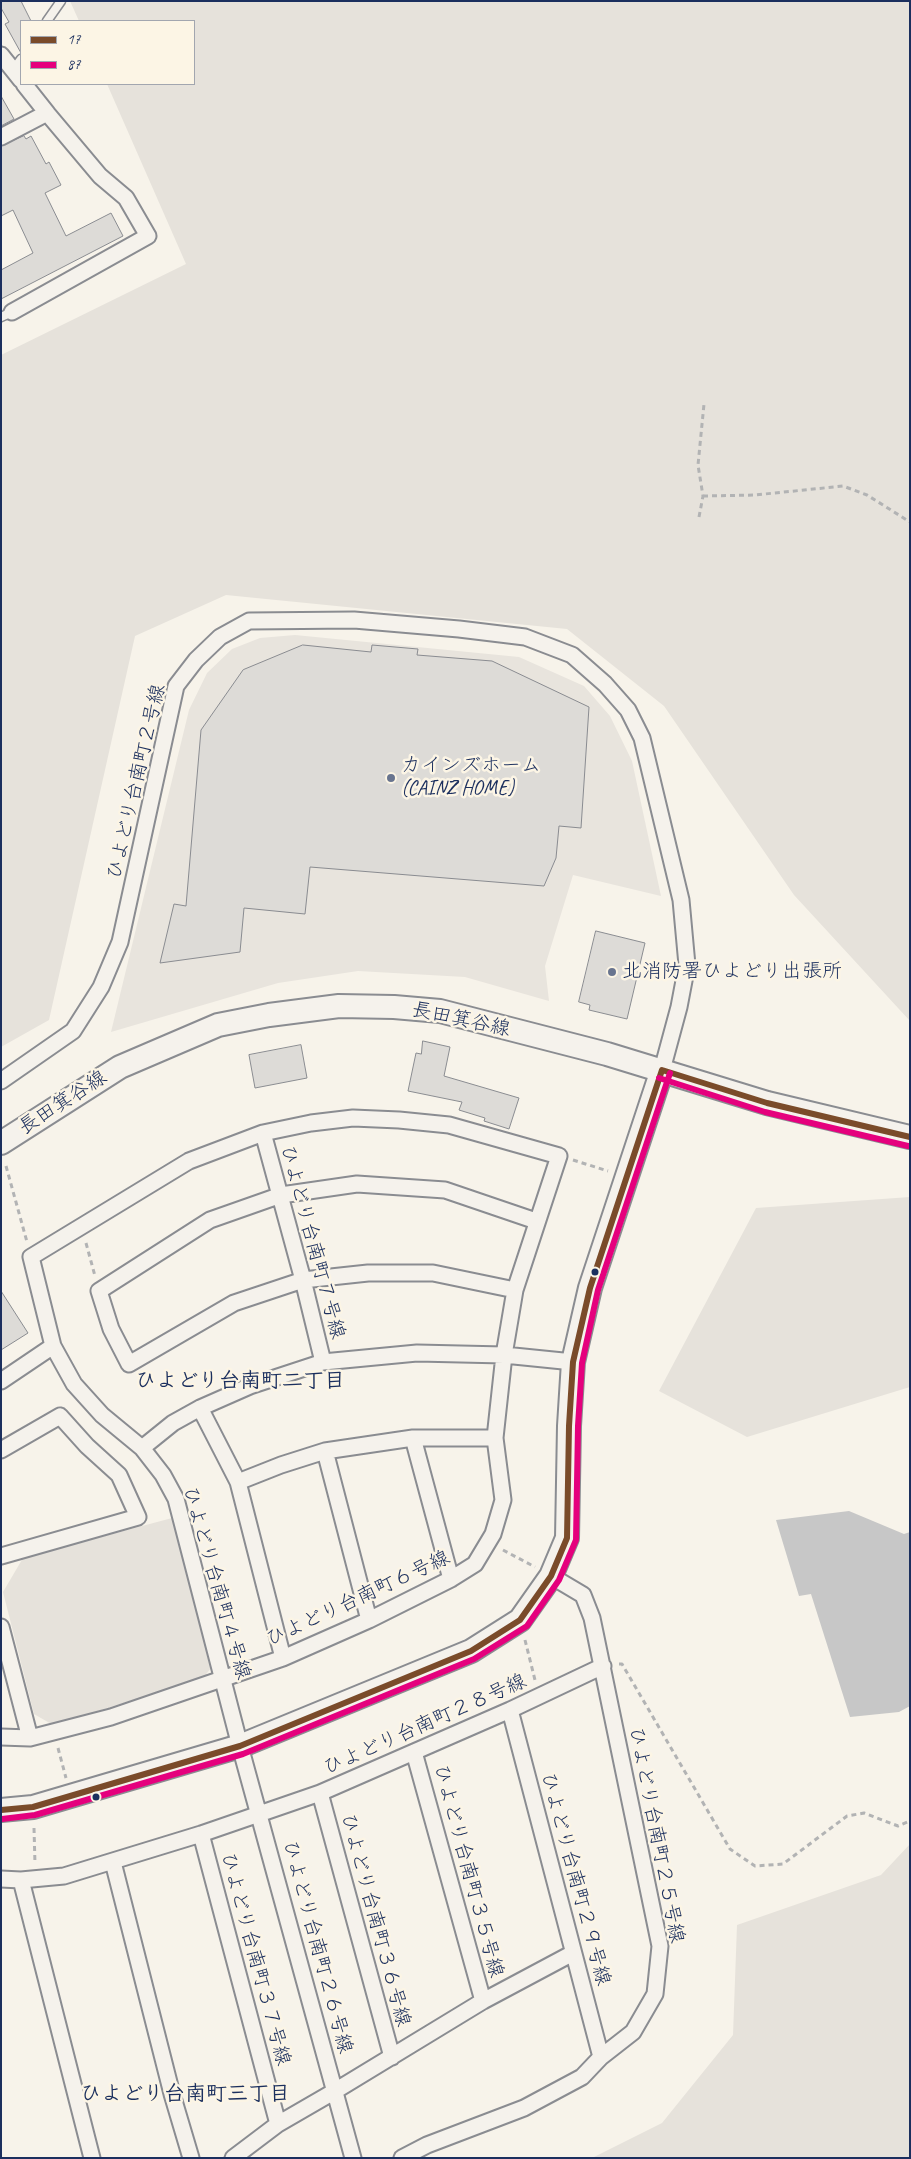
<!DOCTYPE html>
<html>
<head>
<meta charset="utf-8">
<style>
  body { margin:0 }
  #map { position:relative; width:911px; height:2159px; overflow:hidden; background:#f7f3ea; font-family:Caveat,sans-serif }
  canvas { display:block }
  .frame { position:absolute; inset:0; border:2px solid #1b2f5e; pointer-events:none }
  .legend { position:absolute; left:20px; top:20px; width:175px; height:65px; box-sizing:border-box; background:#fcf5e5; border:1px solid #a2a6af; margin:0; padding:6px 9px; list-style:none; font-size:15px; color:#1b2f5e }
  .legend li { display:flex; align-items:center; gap:10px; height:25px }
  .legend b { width:25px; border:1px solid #a2a6af }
</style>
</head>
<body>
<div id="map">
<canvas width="911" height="2159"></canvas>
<div class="frame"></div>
<ul class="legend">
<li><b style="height:6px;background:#7a4b2a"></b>17</li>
<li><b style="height:6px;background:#e5007d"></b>87</li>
</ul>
</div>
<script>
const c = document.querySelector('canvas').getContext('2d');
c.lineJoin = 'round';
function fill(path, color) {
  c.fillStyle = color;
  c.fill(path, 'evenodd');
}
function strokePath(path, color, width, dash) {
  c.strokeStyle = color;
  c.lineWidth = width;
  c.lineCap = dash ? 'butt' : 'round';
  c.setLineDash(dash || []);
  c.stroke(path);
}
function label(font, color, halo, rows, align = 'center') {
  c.font = font + ' Caveat,"Klee One",sans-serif';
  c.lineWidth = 5;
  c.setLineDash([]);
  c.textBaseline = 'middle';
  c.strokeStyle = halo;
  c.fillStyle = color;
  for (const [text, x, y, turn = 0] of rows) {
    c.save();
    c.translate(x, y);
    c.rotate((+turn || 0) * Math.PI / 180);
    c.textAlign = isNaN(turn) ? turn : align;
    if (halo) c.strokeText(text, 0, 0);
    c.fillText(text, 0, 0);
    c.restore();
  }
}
fill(new Path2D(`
  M295 635 519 657 584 686 610 716 632 761 661 896 573 875 545 966 549 1001 465 977 358 971 278 983 111 1032 189 710 207 673 232 649 260 638Z`), '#e8e4dd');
fill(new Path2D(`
  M70 1H910V1021L794 895 664 706 567 629 226 595 135 636 49 1020 1 1047V355L186 264 107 84H194V21H79Z
  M910 1197V1387L747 1437 659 1391 756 1208Z
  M172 1518 211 1668 203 1678 53 1725 34 1714 3 1592 23 1558Z
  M910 1844V2158H592L662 2123 733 2035 737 1925 881 1875Z`), '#e6e2db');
fill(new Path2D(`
  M849 1511 904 1534 910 1532V1706L899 1712 850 1717 811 1594 799 1596 776 1520Z`), '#c7c7c7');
const building = new Path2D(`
  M1 1H21L31 21H21V53L5 24 9 22 1 8Z
  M1 96 14 119 1 126Z
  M24 136 26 139 31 136 46 164 49 162 61 185 45 193 66 236 111 213 123 236 1 299V270L33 253 13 210 1 216V146Z
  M303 645 371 652 372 645 418 649 417 655 492 661 589 707 581 828 559 826 556 858 544 886 310 867 305 914 244 908 240 952 160 963 174 904 186 906 201 730 243 670Z
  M596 931 645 943 627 1019 589 1010 590 1005 579 1002Z
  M423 1041 450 1047 444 1076 519 1098 509 1129 484 1121 485 1118 459 1110 462 1102 408 1091 416 1053 421 1054Z
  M301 1045 307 1078 255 1088 249 1055Z
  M1 1291 28 1333 1 1350Z`);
fill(building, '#dddbd7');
strokePath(building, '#8a8c91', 1);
const lane = new Path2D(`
  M47 21 61 1
  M13 70 21 59
  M1 317 12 312`);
const street = new Path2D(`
  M1 55 21 80
  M1 137 47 113 24 84
  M12 312 148 236 126 198 100 176 47 113
  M1 1081 73 1031 101 987 120 942 176 686 196 660 220 637 249 621 354 620 459 629 525 637 572 655 605 684 628 710 642 738 681 900 687 965 679 1007 662 1070
  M263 1133 303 1280 323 1362
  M515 1290 433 1273H368L303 1280 234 1303 129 1364 111 1329 99 1291 210 1220 281 1195 357 1184 445 1190 536 1221
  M1 1381 53 1346
  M200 1408 238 1482 283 1658
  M413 1438 451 1579
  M142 1448 173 1423 200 1408 250 1386 323 1362 417 1353 504 1355 573 1362
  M1 1450 60 1416 87 1446 119 1475 138 1517 1 1556
  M325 1451 369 1620
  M238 1482 281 1465 325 1451 413 1438H495
  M1 1627 30 1738
  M510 1710 601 2057
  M1 1737 30 1738 111 1717 283 1658 369 1620 451 1579 475 1564 493 1534 503 1500 495 1438 504 1355 515 1290 559 1156 449 1125 399 1120 353 1118 311 1123 263 1133 189 1161 31 1257 53 1346 74 1384 102 1415 142 1448 163 1475 176 1499 240 1746 353 2158
  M414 1752 483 2001
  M320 1793 392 2057
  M201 1834 278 2124
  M113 1862 172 2094 191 2158
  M1 1879 21 1880 64 1876 201 1834 320 1793 510 1710 603 1666
  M21 1880 92 2158
  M233 2158 278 2124 335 2091 483 2001 573 1953
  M402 2158 427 2145 524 2108 582 2077 601 2057 633 2032 655 1994 660 1946 592 1618 583 1595 551 1576`);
const secondary = new Path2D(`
  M1 1143 120 1067 218 1025 269 1015 339 1006 394 1007 440 1011 607 1054 767 1103 910 1137
  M1 1810 33 1807 240 1746 471 1651 520 1620 551 1576 567 1538 569 1426 573 1362 590 1288 662 1070`);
strokePath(lane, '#8a8c91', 11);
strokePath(street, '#8a8c91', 19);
strokePath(secondary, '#8a8c91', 26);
strokePath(new Path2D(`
  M703 496 755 495 843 486 867 495 910 522
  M699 517 703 496 698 465 704 404
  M573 1160 608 1171
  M6 1166 27 1242
  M86 1243 95 1276
  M503 1550 535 1567
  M525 1640 535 1680
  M619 1664H622L730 1849 755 1866 783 1864 847 1816 864 1813 898 1826 910 1821
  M58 1748 66 1778
  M34 1828 35 1864`), '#b2b3b4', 3, [5, 4]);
strokePath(lane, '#f5f2ec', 8);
strokePath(street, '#f5f2ec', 15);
strokePath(secondary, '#f5f2ec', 22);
strokePath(new Path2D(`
  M662 1070 767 1103 910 1137
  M1 1810 33 1807 240 1746 471 1651 520 1620 551 1576 567 1538 569 1426 573 1362 590 1288 662 1070`), '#7a4b2a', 6);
strokePath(new Path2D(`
  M659 1078 765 1112 908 1146
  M2 1819 35 1815 243 1754 474 1659 527 1626 559 1580 576 1540 578 1426 582 1363 598 1290 670 1073`), '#e5007d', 6);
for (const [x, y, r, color] of [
  [391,778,5,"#68748f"],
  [612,972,5,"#68748f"],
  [595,1272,4.5,"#1b2f5e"],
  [96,1797,4.5,"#1b2f5e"]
]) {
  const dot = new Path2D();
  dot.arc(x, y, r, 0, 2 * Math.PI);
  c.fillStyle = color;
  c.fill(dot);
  strokePath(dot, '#fcf5e5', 2);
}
label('20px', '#1b2f5e', '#fcf5e5', [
  ["カインズホーム",401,766],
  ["(CAINZ HOME)",401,789],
  ["北消防署ひよどり出張所",622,972]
], 'left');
label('20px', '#1b2f5e', '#fcf5e5', [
  ["ひよどり台南町２号線",137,782,-77],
  ["長田箕谷線",461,1020,12],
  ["長田箕谷線",63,1103,-33],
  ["ひよどり台南町７号線",312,1242,75],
  ["ひよどり台南町４号線",216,1583,74],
  ["ひよどり台南町６号線",358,1599,-25],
  ["ひよどり台南町２８号線",425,1725,-24],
  ["ひよどり台南町２５号線",656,1835,79],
  ["ひよどり台南町３５号線",468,1871,75],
  ["ひよどり台南町２９号線",575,1879,75],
  ["ひよどり台南町３６号線",375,1920,75],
  ["ひよどり台南町２６号線",317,1947,75],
  ["ひよどり台南町３７号線",255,1959,75]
]);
label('bold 21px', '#1b2f5e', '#fcf5e5', [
  ["ひよどり台南町二丁目",240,1381],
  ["ひよどり台南町三丁目",185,2094]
]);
</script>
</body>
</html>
